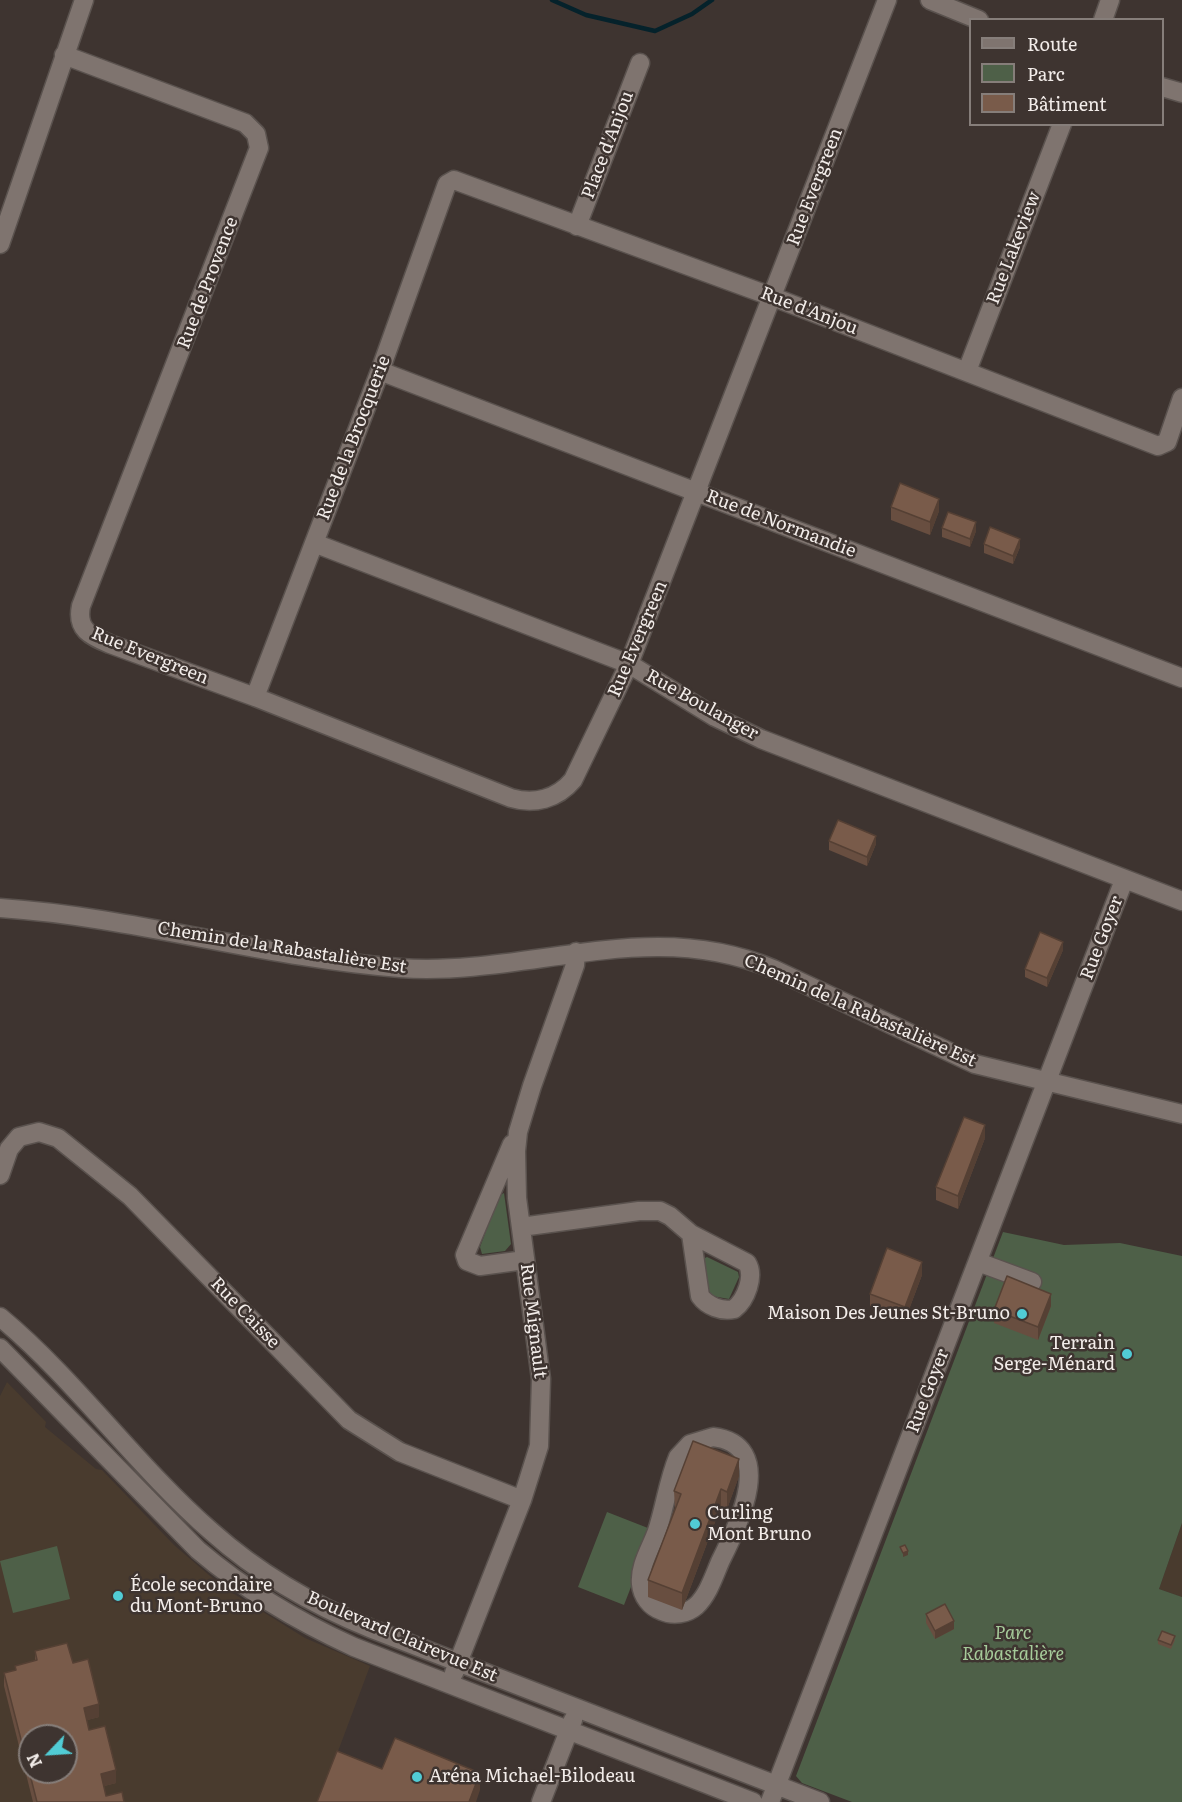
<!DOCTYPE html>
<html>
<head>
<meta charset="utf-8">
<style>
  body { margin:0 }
  #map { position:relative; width:1182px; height:1802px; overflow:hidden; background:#3e3430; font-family:Literata,serif }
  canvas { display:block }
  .legend { position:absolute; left:969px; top:18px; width:195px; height:108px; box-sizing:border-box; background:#3e3430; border:2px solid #867e7a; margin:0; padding:8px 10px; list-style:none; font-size:18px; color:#f2ece9 }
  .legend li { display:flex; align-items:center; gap:12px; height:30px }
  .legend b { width:30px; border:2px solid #867e7a }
  .north { position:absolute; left:18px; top:1724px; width:60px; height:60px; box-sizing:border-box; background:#3e3430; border:2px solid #867e7a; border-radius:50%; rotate:245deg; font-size:16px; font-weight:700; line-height:24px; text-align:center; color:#f2ece9 }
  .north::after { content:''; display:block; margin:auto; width:21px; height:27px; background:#51ccd5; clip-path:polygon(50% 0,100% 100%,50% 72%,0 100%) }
</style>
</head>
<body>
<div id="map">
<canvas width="1182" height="1802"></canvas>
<ul class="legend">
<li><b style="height:8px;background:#7f746f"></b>Route</li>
<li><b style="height:16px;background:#4e6048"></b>Parc</li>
<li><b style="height:16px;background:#795b4a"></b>Bâtiment</li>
</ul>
<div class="north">N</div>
</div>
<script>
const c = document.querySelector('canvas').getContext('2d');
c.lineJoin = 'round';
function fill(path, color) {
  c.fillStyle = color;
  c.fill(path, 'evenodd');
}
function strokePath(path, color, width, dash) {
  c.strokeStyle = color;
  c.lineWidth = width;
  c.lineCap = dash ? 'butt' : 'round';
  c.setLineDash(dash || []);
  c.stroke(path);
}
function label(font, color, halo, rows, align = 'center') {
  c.font = font + ' Literata,serif';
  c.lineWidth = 5;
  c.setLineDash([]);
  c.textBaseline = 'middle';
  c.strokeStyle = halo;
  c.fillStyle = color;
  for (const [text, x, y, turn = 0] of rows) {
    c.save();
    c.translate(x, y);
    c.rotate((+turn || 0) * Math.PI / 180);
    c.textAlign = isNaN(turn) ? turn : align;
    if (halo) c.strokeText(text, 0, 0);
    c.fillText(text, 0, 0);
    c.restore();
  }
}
fill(new Path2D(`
  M7 1382 46 1422 45 1427 96 1469 102 1470 174 1545 223 1587 305 1638 370 1666 319 1802H0V1396ZM30 1736H66V1772H30Z
  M1182 1523V1597L1159 1589Z`), '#493b2e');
fill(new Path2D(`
  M504 1193 511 1244 505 1251 482 1254 480 1247 499 1196Z
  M1003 1232 1064 1245 1120 1243 1182 1256V1523L1159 1589 1182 1597V1802H852L802 1783 796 1776Z
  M707 1257 738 1272 739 1277 729 1299 712 1296 708 1292 703 1259Z
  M607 1512 653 1530 624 1605 578 1587Z
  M57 1546 70 1599 13 1613 0 1561Z`), '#4e6048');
strokePath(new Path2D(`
  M552 0 586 15 655 31 692 14 712 0`), '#05222b', 4.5);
const minor = new Path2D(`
  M930 0 979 20
  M1103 20 1110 0
  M64 55 245 123 256 134 259 148 81 606C76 630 91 636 110 644L255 697 511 798C534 805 557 799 573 780L629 664 887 0
  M1162 87 1182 93
  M577 226 640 63
  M0 244 84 0
  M380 371 1182 678
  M967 371 1062 124
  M314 543 629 664 715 717 761 739 1182 901
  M255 697 380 371 447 184 454 180 773 297 1158 446 1167 442 1182 398
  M0 908C135 917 266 958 400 968 528 977 648 916 773 969L975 1064 1182 1114
  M512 1144 465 1255 467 1261 480 1266 525 1260
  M0 1175 9 1149 19 1137 39 1132 58 1138 130 1196 349 1420 400 1452 522 1500
  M521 1227 639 1211H660L670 1216 691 1234 747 1263C755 1276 746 1300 734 1309 722 1312 707 1306 700 1296L691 1234
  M978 1262 1032 1282
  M0 1317C77 1381 136 1466 212 1532 259 1574 313 1605 372 1629L820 1802
  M0 1348 198 1550C246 1591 297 1621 354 1647L753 1802
  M713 1437C779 1445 737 1527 720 1562 714 1576 708 1595 696 1606 687 1614 673 1616 662 1611 650 1607 642 1596 641 1584 639 1566 651 1548 657 1531 665 1507 668 1481 678 1457L690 1444Z
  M454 1673 522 1500 539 1446 541 1379 517 1198 516 1151 518 1132 532 1086 575 965 576 952
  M541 1802 573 1720
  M770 1802 1124 880`);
strokePath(minor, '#5a524e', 21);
strokePath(minor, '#7f746f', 18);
fill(new Path2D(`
  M891 507 939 511 930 535 891 520Z
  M942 528 976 531 970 547 942 537Z
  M984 544 1020 547 1013 564 984 553Z
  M829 841 876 844 867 866 829 850Z
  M1063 950 1047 987 1025 977V969Z
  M985 1138 958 1209 936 1200V1187Z
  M922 1275 905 1320 870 1306V1294Z
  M1051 1306 1038 1340 994 1323V1310Z
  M739 1476 727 1509 721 1506 682 1610 648 1597V1580L675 1508 674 1491Z
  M926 1614 954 1629 935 1639 926 1623Z
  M1158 1640H1175L1171 1649 1158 1644Z
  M35 1651 73 1663 99 1717 87 1720 89 1730 116 1783 104 1786 106 1796 124 1802H33L4 1686V1673L15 1670V1666L35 1661Z`), '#684e40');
fill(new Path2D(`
  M939 499V511L930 535V522Z
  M976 522V531L970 547V539Z
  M1020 539V547L1013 564V556Z
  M876 836V844L867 866V857Z
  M1063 942V950L1047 987V978Z
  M985 1125V1138L958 1209V1196Z
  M922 1262V1275L905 1320V1307Z
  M1051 1294V1306L1038 1340V1327Z
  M739 1459V1476L727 1509V1492Z
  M721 1489V1506L682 1610V1593Z
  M908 1551V1555L903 1557V1553Z
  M954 1621V1629L935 1639V1631Z
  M99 1704V1717L84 1721V1708Z
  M116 1770V1783L101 1787V1774Z
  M480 1773V1790L476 1802H469Z`), '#554034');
const building = new Path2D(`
  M900 483 939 499 930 522 891 507Z
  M948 512 976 522 970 539 942 528Z
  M990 527 1020 539 1013 556 984 544Z
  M838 820 876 836 867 857 829 841Z
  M1040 932 1063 942 1047 978 1025 969Z
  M964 1117 985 1125 958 1196 936 1187Z
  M887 1248 922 1262 905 1307 870 1294Z
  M1007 1276 1051 1294 1038 1327 994 1310Z
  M693 1441 739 1459 727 1492 721 1489 682 1593 648 1580 681 1494 674 1491Z
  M905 1545 908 1551 903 1553 900 1547Z
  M945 1604 954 1621 935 1631 926 1614Z
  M1162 1631 1175 1636 1171 1645 1158 1640Z
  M67 1643 73 1663 88 1659 99 1704 84 1708 89 1730 105 1726 116 1770 101 1774 106 1796 122 1792 124 1802H37L4 1673 16 1670 15 1666 37 1660 35 1651ZM30 1736H66V1772H30Z
  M395 1738 480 1773 469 1802H317L337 1751 382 1769Z`);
fill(building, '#795b4a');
strokePath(building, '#554034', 1.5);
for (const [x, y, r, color] of [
  [1022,1314,6,"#51ccd5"],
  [1127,1354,6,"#51ccd5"],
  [695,1524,6,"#51ccd5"],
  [118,1596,6,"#51ccd5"],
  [417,1777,6,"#51ccd5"]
]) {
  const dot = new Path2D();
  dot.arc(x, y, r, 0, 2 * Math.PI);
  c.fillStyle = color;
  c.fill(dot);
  strokePath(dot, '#3e3430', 2);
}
label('18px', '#f2ece9', '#3e3430', [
  ["Place d'Anjou",608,145,-69],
  ["Rue Evergreen",815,187,-69],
  ["Rue Lakeview",1014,248,-69],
  ["Rue de Provence",208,283,-69],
  ["Rue d'Anjou",809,311,21],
  ["Rue de la Brocquerie",354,438,-69],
  ["Rue de Normandie",781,524,21],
  ["Rue Evergreen",638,639,-67],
  ["Rue Evergreen",150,656,22],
  ["Rue Boulanger",702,705,29],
  ["Rue Goyer",1102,938,-69],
  ["Chemin de la Rabastalière Est",282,948,9],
  ["Chemin de la Rabastalière Est",860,1011,24],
  ["Rue Caisse",245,1313,46],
  ["Rue Mignault",533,1321,83],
  ["Rue Goyer",928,1391,-69],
  ["Boulevard Clairevue Est",402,1637,23]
]);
label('18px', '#f2ece9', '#3e3430', [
  ["Maison Des Jeunes St-Bruno",1010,1314,"right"],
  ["Terrain",1115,1344,"right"],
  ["Serge-Ménard",1115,1365,"right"],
  ["Curling",707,1514],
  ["Mont Bruno",707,1535],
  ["École secondaire",130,1586],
  ["du Mont-Bruno",130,1607],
  ["Aréna Michael-Bilodeau",429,1777]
], 'left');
label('italic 18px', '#a6cb9a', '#3e3430', [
  ["Parc",1013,1634],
  ["Rabastalière",1013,1655]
]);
</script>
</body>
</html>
